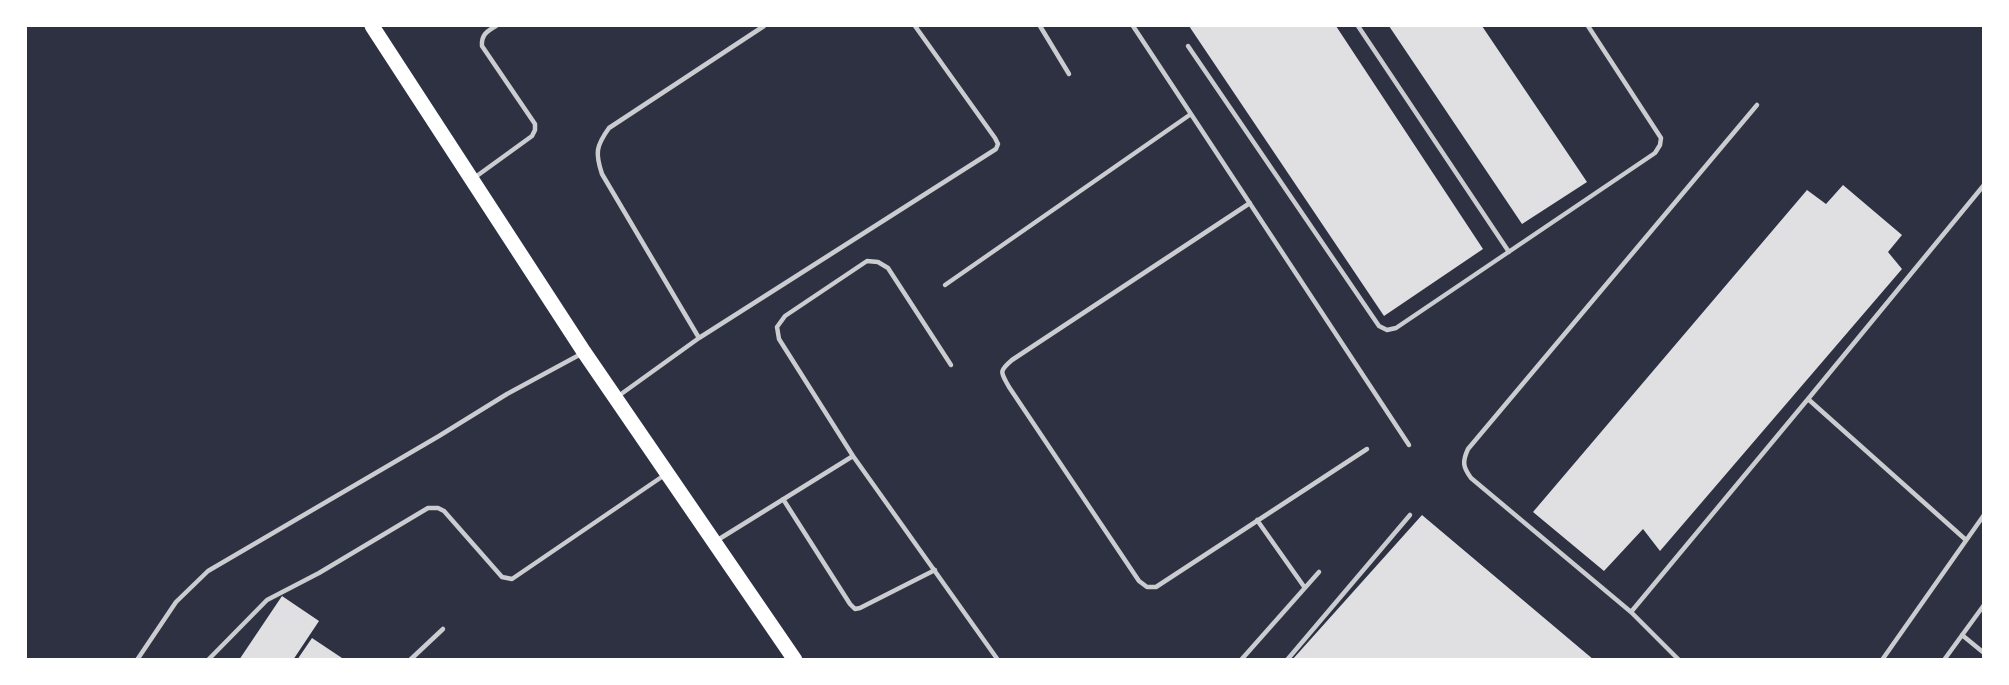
<!DOCTYPE html>
<html>
<head>
<meta charset="utf-8">
<style>
  body { margin:0 }
  #map { position:relative; width:2009px; height:685px; overflow:hidden; background:#2d3142; font-family:"Asap Condensed",sans-serif }
  canvas { display:block }
  .frame { position:absolute; inset:0; border:27px solid #fff; pointer-events:none }
</style>
</head>
<body>
<div id="map">
<canvas width="2009" height="685"></canvas>
<div class="frame"></div>
</div>
<script>
const c = document.querySelector('canvas').getContext('2d');
c.lineJoin = 'round';
function fill(path, color) {
  c.fillStyle = color;
  c.fill(path, 'evenodd');
}
function strokePath(path, color, width, dash) {
  c.strokeStyle = color;
  c.lineWidth = width;
  c.lineCap = dash ? 'butt' : 'round';
  c.setLineDash(dash || []);
  c.stroke(path);
}
fill(new Path2D(`
  M1189 26H1336L1483 249 1384 316Z
  M1389 26H1482L1587 182 1522 224Z
  M1843 185 1902 235 1888 252 1902 269 1660 551 1643 529 1604 571 1533 512 1807 190 1826 204Z
  M1422 515 1594 660H1292Z
  M282 596 319 621 293 660H239Z
  M312 638 345 660H297Z`), '#e0e0e3');
strokePath(new Path2D(`
  M1040 26 1069 74
  M1133 26 1409 445
  M1358 26 1509 252
  M1188 46 1379 326 1387 330 1396 328 1655 153 1660 145 1661 138 1588 26
  M474 178 532 136 535 130V124L482 46C481 35 487 31 496 26
  M1250 203 1012 360C998 372 1001 372 1009 387L1139 581 1147 587H1156L1367 449
  M945 285 1191 114
  M699 338 602 174C595 153 596 146 609 128L764 26
  M617 397 699 338 996 149 998 144 995 138 915 26
  M853 456 779 339 777 327 785 316 867 261 878 262 888 268 951 365
  M783 499 850 604 855 609 860 608 935 570
  M1257 520 1305 588
  M1966 540 1808 399 1984 185
  M716 541 853 456 998 660
  M1631 612 1808 399
  M1962 635 1984 653
  M137 660 176 602 208 571 439 436 507 394 581 354
  M208 660 267 600 319 573 428 508H438L444 511 502 577 512 579 666 474
  M410 660 443 629
  M1241 660 1319 572
  M1287 660 1410 515
  M1679 660 1631 612 1471 478C1463 467 1462 462 1468 449L1757 105
  M1882 660 1984 515
  M1944 660 1984 605`), '#caccd0', 4.5);
strokePath(new Path2D(`
  M372 26 584 352 795 660`), '#fff', 15);
</script>
</body>
</html>
